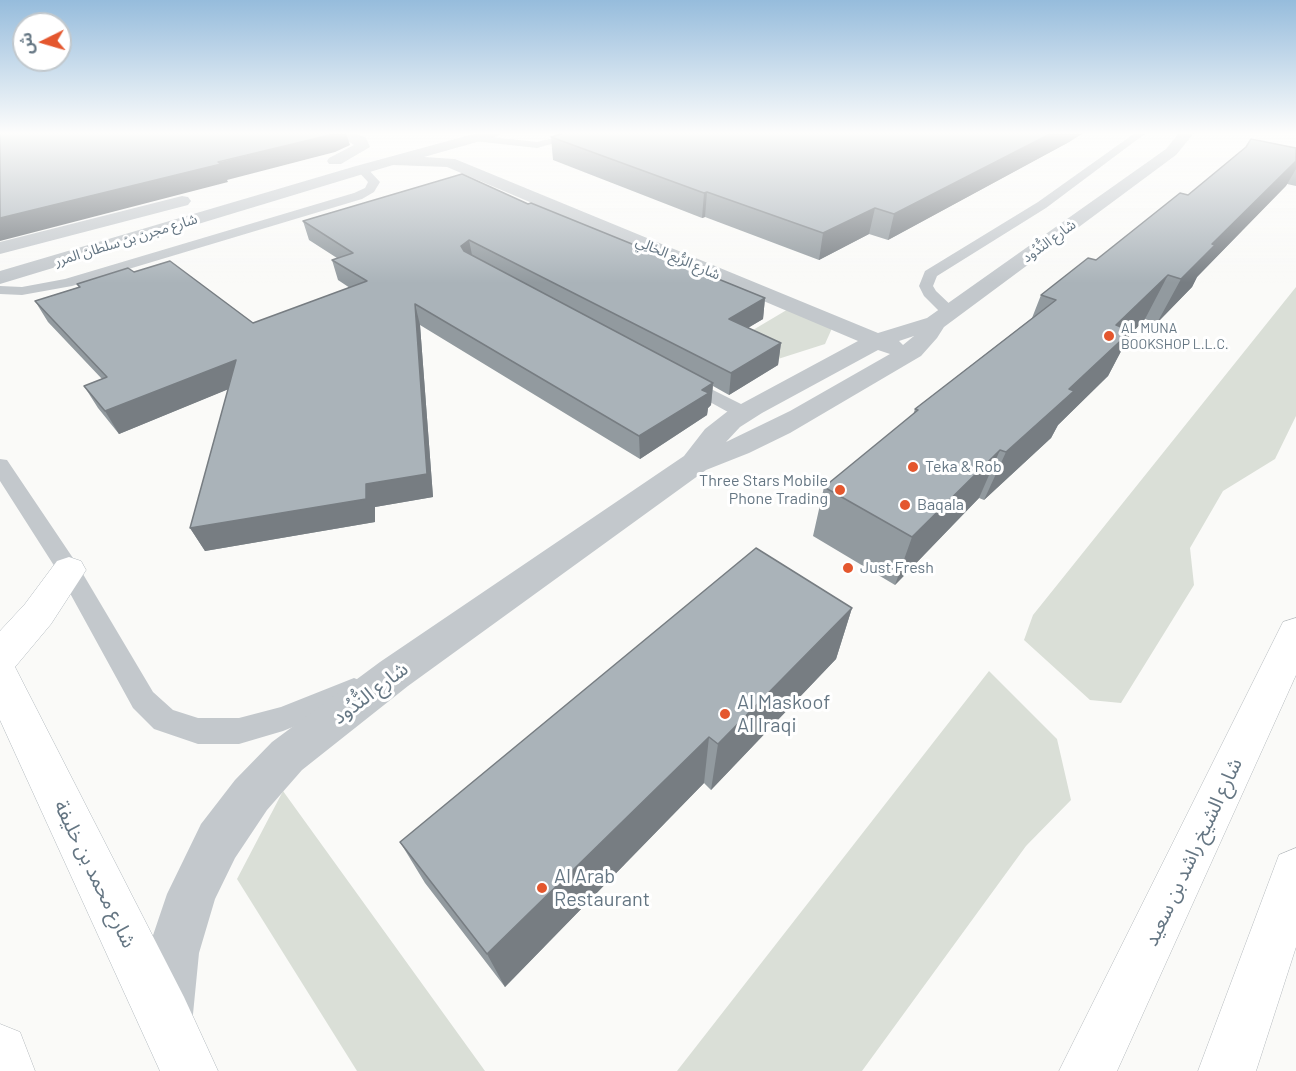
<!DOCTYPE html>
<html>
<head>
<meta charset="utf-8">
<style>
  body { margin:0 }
  #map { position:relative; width:1296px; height:1071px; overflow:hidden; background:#fafaf8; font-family:Barlow,"Noto Sans Arabic",sans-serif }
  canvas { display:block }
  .north { position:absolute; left:12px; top:12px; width:60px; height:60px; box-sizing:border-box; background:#fff; border:2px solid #c1c8cd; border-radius:50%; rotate:265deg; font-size:16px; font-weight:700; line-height:24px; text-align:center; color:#657683 }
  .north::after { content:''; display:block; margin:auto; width:21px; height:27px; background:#e4572e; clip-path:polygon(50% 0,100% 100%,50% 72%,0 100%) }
</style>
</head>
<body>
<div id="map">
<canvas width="1296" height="1071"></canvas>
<div class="north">ش</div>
</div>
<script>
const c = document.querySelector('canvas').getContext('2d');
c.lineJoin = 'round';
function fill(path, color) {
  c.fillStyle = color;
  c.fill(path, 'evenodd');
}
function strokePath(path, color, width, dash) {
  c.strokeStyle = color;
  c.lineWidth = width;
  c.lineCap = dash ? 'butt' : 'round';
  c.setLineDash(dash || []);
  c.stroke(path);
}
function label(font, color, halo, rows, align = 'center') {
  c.font = font + ' Barlow,"Noto Sans Arabic",sans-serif';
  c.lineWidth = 6;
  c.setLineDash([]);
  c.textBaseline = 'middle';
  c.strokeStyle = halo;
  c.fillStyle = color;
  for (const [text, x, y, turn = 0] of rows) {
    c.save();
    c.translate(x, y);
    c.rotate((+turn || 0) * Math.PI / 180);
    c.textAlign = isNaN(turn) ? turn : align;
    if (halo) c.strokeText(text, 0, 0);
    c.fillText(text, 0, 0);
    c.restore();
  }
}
fill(new Path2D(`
  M1296 287V416L1275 459 1223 491 1190 548 1194 585 1121 703 1090 700 1024 640 1033 615Z
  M790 308 833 326 825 344 778 359 711 355Z
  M989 671 1057 739 1071 800 1026 846 862 1071H677Z
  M283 791 485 1071H357L237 879Z`), '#dadfd7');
const secondary = new Path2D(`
  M69 557 81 561 86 570 51 624 15 667 184 997 218 1071H160L0 720V631L25 604 57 561Z`);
const primary = new Path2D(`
  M1296 618V675L1117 1071H1059L1283 622Z
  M1296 848V947L1256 1071H1198L1279 855Z
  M0 1024 20 1032 35 1071H0Z`);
strokePath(secondary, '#b3babf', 1);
strokePath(primary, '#b5babe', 1);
fill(new Path2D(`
  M574 133H590L537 148 474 141 469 138 474 135 537 142Z
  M1135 133H1146L1046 208 937 276 933 286 936 291 956 310 958 313 956 316H944L924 296 919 286 925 271 1038 202Z
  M362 166 366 167 380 182 374 192 362 199 72 286 22 295 0 294V286L22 287 65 279 354 193 365 188 368 182 356 169Z
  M687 377 751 409 753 413 751 417H737L681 386 678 382 681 378Z
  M0 459 7 460 77 564 153 692 173 710 198 718H239L281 707 354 678 364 682 368 690 364 698 283 731 239 744H198L154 729 133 708 60 575 0 481Z`), '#c3c8cc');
fill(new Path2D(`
  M336 133H355L366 138 370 147 341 164H329L327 161 329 158 354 145Z
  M477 133H500L498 136 424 157 455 159 878 333 927 318 1166 149 1179 133H1194L1176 155 944 327 937 338 921 356 790 433 749 453 706 470 408 686 302 770 267 810 235 858 215 899 199 953 193 1014 185 1033 166 1041 147 1033 139 1014 147 953 167 894 201 824 235 780 272 742 380 662 684 456 705 429 728 411 858 341 447 167 393 165 0 284V271L356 166ZM914 336 903 345 899 341ZM878 350 890 354 790 411 726 442 740 427 762 413Z
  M182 196 188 197 191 201 188 205 0 254V242Z`), '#c3c8cc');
fill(secondary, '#fff');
fill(primary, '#fff');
fill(new Path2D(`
  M564 133H1083L1069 142 888 240 869 234 819 260 705 217 702 218 553 160 551 137Z
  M1296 147V186L1287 184 1197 277 1192 287 1157 323 1145 319 1129 336 1108 376 1058 425 1051 438 984 500 979 498 895 585 813 536 824 487 913 415 915 409 1032 318 1041 295 1096 260 1188 195Z
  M528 204 765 298 763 319 748 328 781 343 778 365 729 395 713 386 711 405 708 408 707 415 640 459 420 325 433 497 375 507V522L205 551 190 528 228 389 119 434 98 408 84 386 102 379 48 322 35 301 79 287 77 284 134 272 253 323 350 288 338 280 332 260 337 258 309 240 303 221Z
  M852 608 836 659 711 790 704 783 505 987 425 883 400 842Z`), '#929a9f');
fill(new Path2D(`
  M334 133H346L350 145 335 152 227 180 228 182 0 241V218Z
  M1052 133H1083L1069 142 888 240 894 214Z
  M1296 161V169L1286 186 1197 277 1192 287 1157 323 1181 279 1212 244Z
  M707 192 705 217 702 218 704 193Z
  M875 208 869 234 819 260 823 233Z
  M469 240 473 260 465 265 461 246Z
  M1168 275 1145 319 1129 336 1108 376 1058 425 1051 438 984 500 1006 452 1069 389 1116 325Z
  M765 298 763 319 727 340 729 319Z
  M415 304 420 325 433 497 375 507V522L205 551 190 528 366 484Z
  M781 343 778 365 729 395 731 373Z
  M236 360 246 382 119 434 105 411Z
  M713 383 711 405 708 408 707 415 640 459 639 436 702 390Z
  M1000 450 979 498 895 585 912 537Z
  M852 608 836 659 711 790 718 744Z
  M709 737 704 783 505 987 487 954Z`), '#777d82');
const building = new Path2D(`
  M0 133H334L330 135 218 162 221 164 0 218Z
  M564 133H1052L894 214 875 208 823 233 707 192 704 193 551 137Z
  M1251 139 1296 148V161L1212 244 1215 245 1181 279 1168 275 1116 325 1131 331 1069 389 1074 391 1006 452 1000 450 912 537 824 487 918 410 915 409 1056 300 1041 295 1088 258 1096 260 1180 193 1188 195 1246 147Z
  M462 174 528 204 531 203 765 298 729 319 781 343 731 373 469 240 461 246 464 251 713 383 702 390 709 393 639 436 415 304 427 474 366 484V499L190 528 236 360 105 411 84 386 107 377 35 301 80 287 77 284 128 268 134 272 170 261 253 323 367 281 332 260 353 253 303 221Z
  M756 548 852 608 718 744 709 737 487 954 400 842Z`);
fill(building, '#aab3b9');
strokePath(building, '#777d82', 1.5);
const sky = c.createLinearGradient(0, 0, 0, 283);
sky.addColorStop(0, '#96bcdc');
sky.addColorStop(0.47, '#fdfdfc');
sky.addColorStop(1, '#fdfdfc00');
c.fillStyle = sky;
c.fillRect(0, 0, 1296, 283);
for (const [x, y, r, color] of [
  [1109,336,6,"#e4572e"],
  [913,467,6,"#e4572e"],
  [840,490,6,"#e4572e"],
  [905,505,6,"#e4572e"],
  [848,568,6,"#e4572e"],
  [725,714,6,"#e4572e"],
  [542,888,6,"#e4572e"]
]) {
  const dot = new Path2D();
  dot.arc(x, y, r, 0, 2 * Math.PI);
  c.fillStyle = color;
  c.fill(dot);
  strokePath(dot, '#fff', 2);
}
label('14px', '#657683', '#fff', [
  ["شارع مجرن بن سلطان المرر",126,240,-17],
  ["شارع النُّدُود",1049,241,-36],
  ["شارع الرُّبع الخالِي",678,258,23]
]);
label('14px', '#657683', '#fff', [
  ["AL MUNA",1121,328],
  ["BOOKSHOP L.L.C.",1121,344]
], 'left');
label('16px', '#657683', '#fff', [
  ["Teka & Rob",925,467],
  ["Three Stars Mobile",828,481,"right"],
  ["Phone Trading",828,499,"right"],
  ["Baqala",917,505],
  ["Just Fresh",860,568]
], 'left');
label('20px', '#657683', '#fff', [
  ["شارع النُّدُود",370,693,-37],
  ["شارع الشيخ راشد بن سعيد",1193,852,-65],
  ["شارع محمد بن خليفة",95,874,64]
]);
label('20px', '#657683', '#fff', [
  ["Al Maskoof",737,702],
  ["Al Iraqi",737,725],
  ["Al Arab",554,876],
  ["Restaurant",554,899]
], 'left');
</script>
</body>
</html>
